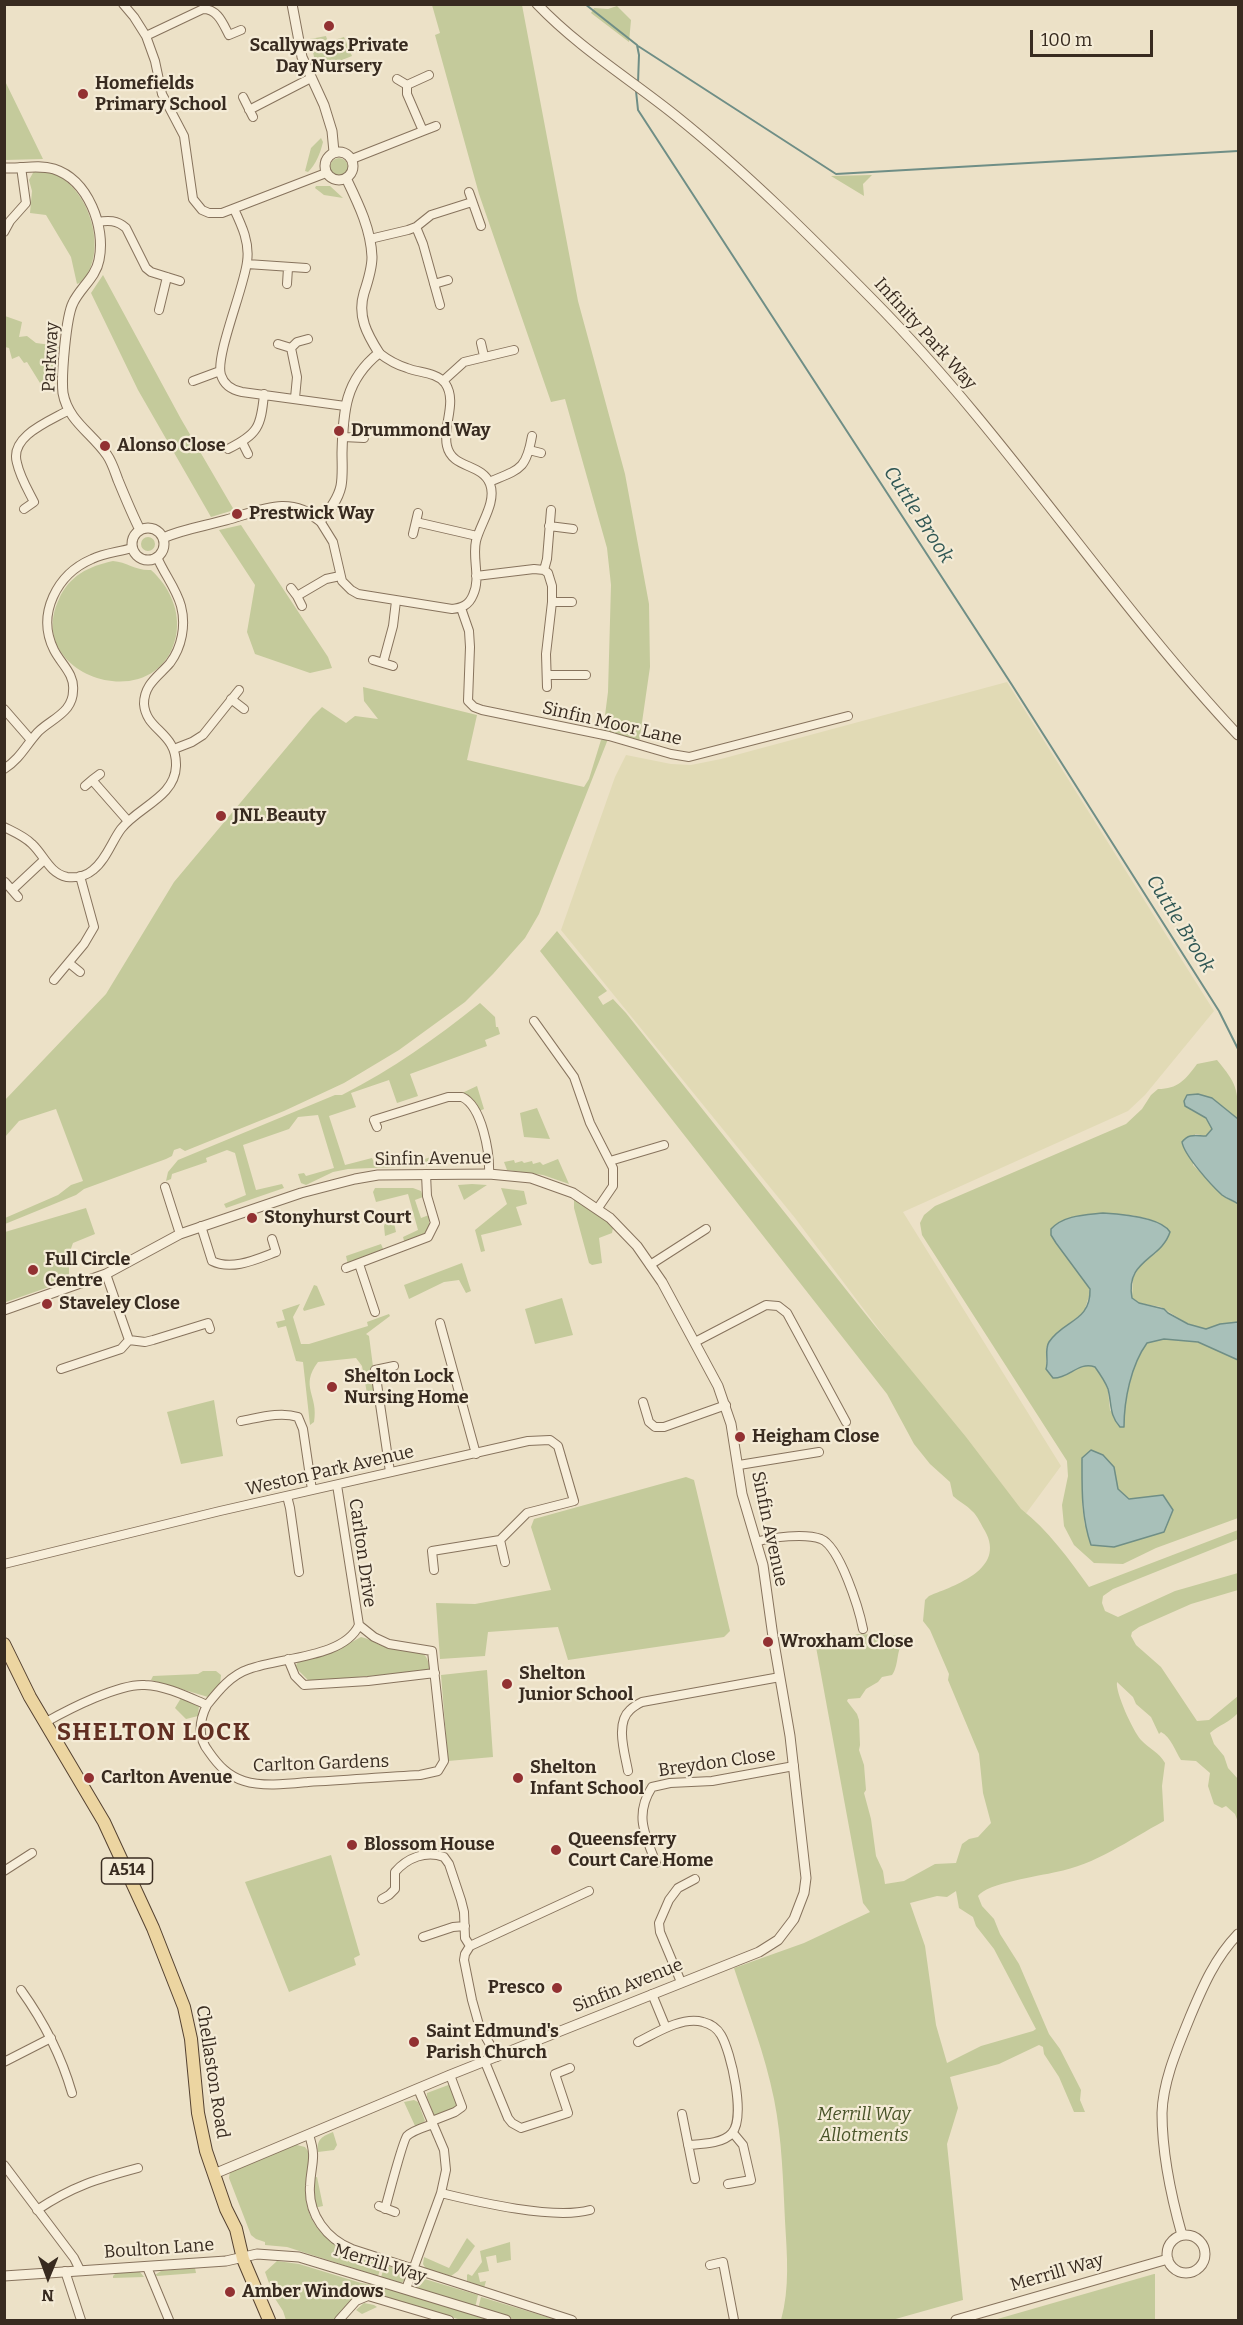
<!DOCTYPE html>
<html>
<head>
<meta charset="utf-8">
<style>
  body { margin:0 }
  #map { position:relative; width:1243px; height:2325px; overflow:hidden; background:#ece1c7; font-family:Bitter,serif }
  canvas { display:block }
  .frame { position:absolute; inset:0; border:6px solid #382b20; pointer-events:none }
  .north { position:absolute; left:18px; top:2247px; width:60px; height:60px; -webkit-text-stroke:4px #f4ebd6; paint-order:stroke; rotate:181deg; font-size:16px; font-weight:700; line-height:24px; text-align:center; color:#382b20 }
  .north::after { content:''; display:block; margin:auto; width:21px; height:27px; background:#382b20; clip-path:polygon(50% 0,100% 100%,50% 72%,0 100%) }
  .scale { position:absolute; left:1030px; top:30px; width:123px; height:27px; box-sizing:border-box; border:3px solid #382b20; border-top:0; padding-left:8px; font-size:18px; line-height:21px; white-space:nowrap; color:#382b20; -webkit-text-stroke:4px #f4ebd6; paint-order:stroke }
</style>
</head>
<body>
<div id="map">
<canvas width="1243" height="2325"></canvas>
<div class="frame"></div>
<div class="north">N</div>
<div class="scale">100 m</div>
</div>
<script>
const c = document.querySelector('canvas').getContext('2d');
c.lineJoin = 'round';
function fill(path, color) {
  c.fillStyle = color;
  c.fill(path, 'evenodd');
}
function strokePath(path, color, width, dash) {
  c.strokeStyle = color;
  c.lineWidth = width;
  c.lineCap = dash ? 'butt' : 'round';
  c.setLineDash(dash || []);
  c.stroke(path);
}
function label(font, color, halo, rows, align = 'center') {
  c.font = font + ' Bitter,serif';
  c.lineWidth = 4.5;
  c.setLineDash([]);
  c.textBaseline = 'middle';
  c.strokeStyle = halo;
  c.fillStyle = color;
  for (const [text, x, y, turn = 0] of rows) {
    c.save();
    c.translate(x, y);
    c.rotate((+turn || 0) * Math.PI / 180);
    c.textAlign = isNaN(turn) ? turn : align;
    if (halo) c.strokeText(text, 0, 0);
    c.fillText(text, 0, 0);
    c.restore();
  }
}
fill(new Path2D(`
  M1007 682 1214 1011 1145 1095 1128 1111 903 1212 1061 1466 1022 1519 795 1218 561 930 615 777 626 755 671 764 691 765 721 759Z`), '#e1dab5');
fill(new Path2D(`
  M432 5H522L578 301 625 474 649 604 650 667 639 743 603 731 608 692 611 585 607 548 565 399 551 402 479 194 435 35 440 33Z
  M617 6 631 20 629 42 591 13 594 8 608 9Z
  M326 36 328 42 344 37 352 56 317 70 310 39Z
  M4 79 43 159 5 160Z
  M321 138 323 142C320 154 316 164 308 172L305 171 311 148Z
  M330 167a9 9 0 1 1 18 0a9 9 0 1 1-18 0Z
  M34 171C78 167 105 231 91 266 88 273 85 281 77 284L71 257 46 215 30 213 32 191 29 180Z
  M872 175 863 184 864 196 831 176Z
  M316 186H330L343 198 324 195 315 188Z
  M103 275 181 419 234 510 211 517 138 390 91 293Z
  M5 316 22 322 19 337 27 336 36 343 59 346 55 372 40 383 27 362 24 363 19 356 12 359 9 348 5 347Z
  M241 525 328 657 332 668 310 673 255 654 247 632 255 585 219 530Z
  M141 544a7 7 0 1 1 14 0a7 7 0 1 1-14 0Z
  M113 561C127 562 136 571 151 570 169 586 181 611 176 636 158 720 22 676 59 599 69 576 89 566 113 561Z
  M363 687 477 715 467 760 584 787 589 779 601 740 608 739 539 914 525 938 493 974 465 1002 399 1050 344 1083 284 1111 185 1151 180 1148 174 1150 172 1156 166 1159 84 1189 76 1195 5 1224V1218L58 1195 71 1185 83 1181 56 1109 19 1121 5 1137V1100L106 994 174 882 313 716 322 707 346 723 355 716 378 719 364 701Z
  M557 931 607 991 598 997 603 1005 613 999 626 1013 875 1326 966 1437 1021 1509C1048 1530 1069 1559 1089 1587L1238 1530V1539L1113 1589 1103 1596 1102 1603 1105 1611 1118 1617 1175 1591 1238 1573V1590L1191 1604 1139 1627 1132 1632 1131 1636 1136 1645 1161 1667 1197 1721 1209 1720 1238 1696V1713C1230 1722 1219 1725 1210 1733L1214 1744 1224 1756 1228 1768 1238 1779V1822L1235 1814 1226 1806 1222 1808 1214 1804 1208 1786 1210 1773 1196 1761 1181 1760C1175 1751 1171 1737 1161 1732L1159 1734 1151 1717 1136 1704 1133 1697 1117 1682C1115 1692 1133 1731 1141 1740 1149 1749 1159 1752 1165 1763L1162 1786 1164 1821C1129 1840 1095 1865 1056 1872 1040 1876 987 1883 978 1896L982 1906 994 1919 1000 1934 1019 1964 1049 2034 1060 2049 1081 2090 1080 2100 1085 2112H1074L1059 2077 1044 2054 1043 2047 1039 2045 999 2064 950 2077 958 2108 947 2144 963 2300 892 2320H781C790 2288 787 2255 785 2221 783 2180 782 2139 774 2099 765 2054 748 2011 734 1968L804 1943 870 1912 863 1903 816 1647 858 1634 905 1636 906 1639C895 1648 900 1664 892 1675L882 1677 878 1682 866 1689 860 1698 848 1699 847 1701 857 1714 859 1720 860 1745 859 1750 864 1765 866 1790 864 1793 871 1819 876 1856 883 1871 885 1884 904 1881 935 1864 956 1863 962 1844 969 1839 978 1837 991 1823 983 1793 979 1754 948 1680 949 1674 930 1630 923 1621 925 1600 929 1596C956 1585 1006 1569 985 1531 981 1525 978 1516 972 1511 967 1505 959 1502 953 1496L950 1482 930 1464 914 1444 887 1394 540 951ZM956 1891 959 1908 973 1917 976 1926 994 1949 1036 2029 1033 2031 981 2046 947 2063 936 2025 925 1946 910 1903 937 1896 947 1897Z
  M480 1003 495 1017 496 1027H498L500 1034 485 1040 487 1046 410 1074 418 1096 397 1103 389 1080 351 1093 356 1107 329 1116 345 1165 372 1158 374 1162 404 1153 408 1164 441 1154 444 1165 348 1169 333 1172 306 1185 301 1183 298 1174 304 1173 306 1176 334 1168 318 1115 298 1117 289 1129 243 1145 256 1190 282 1184 284 1188 226 1208 224 1204 246 1195 235 1153 227 1150 206 1158 207 1162 172 1174 171 1179 166 1181 168 1172 178 1160 335 1095H342C393 1069 435 1039 480 1003Z
  M1217 1060C1237 1084 1238 1089 1238 1119L1212 1098 1191 1110 1206 1118 1212 1128 1206 1136 1195 1134 1193 1165 1226 1198 1238 1204V1322L1220 1324 1206 1329 1188 1324 1161 1307 1139 1303 1132 1298 1133 1278 1140 1265 1156 1253 1167 1228C1140 1210 1103 1213 1073 1217L1090 1293 1084 1312 1055 1335 1046 1348V1369L1057 1378C1071 1375 1079 1362 1095 1367L1104 1380 1108 1391 1110 1410 1124 1427C1124 1400 1131 1365 1147 1343L1164 1339 1198 1342 1238 1360V1518L1156 1548 1123 1564 1094 1563 1074 1545 1064 1526 1062 1505 1068 1476 1067 1461 922 1235 920 1223 924 1215 935 1206 1126 1124 1142 1109 1151 1095 1158 1089C1178 1089 1185 1080 1197 1064ZM1082 1458 1114 1467 1118 1489 1130 1499 1085 1526 1082 1504Z
  M477 1086 484 1109 479 1111 477 1104 462 1093Z
  M537 1108 550 1139 524 1137 520 1113Z
  M558 1159 569 1184 543 1175 507 1170 504 1162 514 1160 515 1163 522 1161 524 1163 532 1161 533 1164 540 1162 543 1165Z
  M472 1184 487 1185 464 1200 458 1185Z
  M375 1188H413L421 1191 423 1197 415 1200 421 1218 429 1215V1231L421 1239 405 1244 403 1237 418 1230 408 1194 376 1202 373 1192Z
  M501 1188 524 1191 527 1204 516 1207 522 1225 481 1235 485 1251 481 1252 475 1230 507 1204Z
  M574 1199 600 1215 613 1228 612 1233 599 1238 602 1263 592 1265 589 1263 574 1208Z
  M86 1208 95 1234 73 1243 69 1254V1280L6 1302 5 1232Z
  M391 1220 394 1223 396 1232 385 1236 384 1226 386 1221Z
  M381 1244 384 1251 348 1265 346 1256Z
  M462 1263 471 1291 466 1293 459 1280 444 1282 409 1299 404 1285Z
  M314 1285 317 1286 325 1305 304 1311 303 1309Z
  M562 1298 573 1335 535 1344 525 1309Z
  M300 1304 293 1317 301 1344H309L368 1326 367 1322 389 1314 390 1316 366 1334 369 1336 377 1397 368 1399 362 1366 356 1358 318 1362C299 1387 319 1395 314 1422L310 1425 303 1362 296 1361 286 1326 278 1328 276 1322 285 1320 282 1310Z
  M214 1400 223 1456 181 1464 167 1412Z
  M686 1477 694 1480 730 1631 724 1637 568 1660 558 1627 488 1632 485 1656 440 1659 436 1603 475 1604 551 1590 531 1527 534 1519Z
  M361 1637C371 1639 379 1646 389 1648 409 1653 428 1643 430 1671L309 1681 295 1667 299 1660 337 1650Z
  M487 1670 493 1757 448 1761 441 1675Z
  M203 1671H216L221 1675 220 1685 208 1697 151 1680 153 1676 198 1674Z
  M181 1698 199 1705 198 1716 186 1719 175 1708Z
  M331 1855 360 1955 354 1958 356 1965 289 1992 245 1882Z
  M451 2084 458 2107 435 2117 427 2097V2093Z
  M414 2100 418 2102 425 2121 416 2128 404 2102Z
  M333 2132 337 2145 334 2150 318 2152C316 2139 323 2136 333 2132Z
  M293 2144 305 2147 310 2154C310 2168 305 2182 306 2196 308 2240 349 2251 382 2264L378 2276 287 2247 265 2245V2242L256 2239 251 2235 229 2178 230 2171Z
  M317 2177 323 2206 314 2208 312 2178Z
  M467 2238 475 2246 458 2271 451 2276 426 2269 423 2264 424 2257 449 2268Z
  M510 2242 511 2260 497 2263 496 2255 486 2257 489 2271 478 2273 480 2282 486 2281 484 2288 467 2281V2275L468 2274 472 2276 482 2262 480 2251Z
  M277 2261 299 2264 361 2283 390 2287 489 2320H461L371 2292C354 2296 346 2308 335 2320H286L283 2311 274 2297 265 2272Z
  M385 2265 405 2272V2279L402 2283 381 2277Z
  M195 2268 196 2273 157 2276 155 2275 161 2271Z
  M140 2272 144 2277 113 2278V2276L116 2273Z
  M1155 2274V2320H994L1154 2274Z
  M418 2277 478 2295 475 2308 415 2288V2279Z
  M481 2297 557 2320H516L478 2309Z
  M364 2303 374 2305 377 2307 362 2314 356 2310Z`), '#c4ca9b');
const water = new Path2D(`
  M1198 1094 1212 1098 1238 1119V1204C1233 1200 1227 1199 1222 1195 1211 1185 1184 1155 1182 1142 1189 1133 1196 1136 1206 1136L1212 1129 1206 1118 1185 1106 1184 1101 1187 1095Z
  M1103 1213C1120 1214 1161 1217 1170 1232 1161 1260 1125 1260 1132 1298L1139 1303 1164 1309 1168 1313 1188 1324 1206 1329 1220 1324 1238 1322V1360L1198 1342 1164 1339 1147 1343C1131 1365 1124 1400 1124 1427H1120C1109 1415 1112 1404 1108 1389 1105 1381 1100 1374 1095 1367 1078 1361 1069 1379 1053 1378L1046 1369C1049 1360 1044 1350 1049 1342 1063 1320 1091 1322 1090 1289L1056 1243 1051 1235V1229C1064 1215 1085 1215 1103 1213Z
  M1091 1450 1103 1455 1114 1467 1118 1489 1129 1499 1163 1495 1173 1510 1164 1532 1114 1547 1091 1545C1081 1516 1082 1488 1082 1458Z`);
fill(water, '#a8c0b9');
strokePath(water, '#6f8e86', 1.5);
strokePath(new Path2D(`
  M585 4 637 45 639 55 638 83
  M638 46 836 174 1238 151
  M636 91 638 110 1012 685 1219 1011 1238 1049`), '#6f8e86', 2);
const minor = new Path2D(`
  M123 4 134 17 146 36 155 61 162 94 184 136 193 199 202 210 209 213H222L326 173
  M146 36 203 9C218 9 223 24 229 35L241 30
  M397 79 407 85
  M243 97 253 117
  M249 110 311 78
  M423 131 436 126
  M352 159 423 131 407 94V85L429 75
  M469 192 481 226
  M234 209C242 226 250 243 247 262 244 288 215 356 221 375 224 385 232 390 242 392L345 406
  M98 222C108 220 117 220 126 228L146 268 151 272 180 281
  M416 227 423 244 440 305
  M4 232 10 221 26 203 21 167
  M370 239 408 230 416 227 431 215 472 202
  M247 264 306 268
  M287 284 288 268
  M434 284 448 280
  M159 310 167 277
  M481 343 484 356
  M278 344 291 348
  M193 381 220 371
  M443 381 464 362 514 350
  M295 398 297 377 291 348 297 342 308 339
  M343 437 364 438
  M242 442 248 454
  M228 449C258 434 261 427 264 394
  M529 450 541 453
  M489 482C520 469 526 470 532 436
  M24 509 34 502C28 490 20 477 17 463 9 436 50 421 69 410
  M320 521 333 542 342 581 351 590 358 594 452 609C462 608 469 605 473 595 481 579 472 558 476 541 480 524 497 502 490 484 482 463 452 469 447 446 442 426 458 402 445 383 436 372 419 373 407 368 397 365 388 360 379 353
  M416 522 477 536
  M549 526 573 529
  M413 534 418 513
  M544 570 547 559 551 510
  M476 576 534 569 544 570 548 573 552 586V602L546 654 547 687
  M291 588 297 596
  M552 602H572
  M302 606 297 596 326 579 340 576
  M461 608 469 631 470 647 468 701 474 707 482 710 609 736 671 754 689 757 848 716
  M373 660 383 663
  M393 666 383 663 393 626 396 601
  M547 675H586
  M231 699 244 709
  M4 709 31 740
  M174 749 192 742 203 735 239 690
  M4 769C20 759 26 745 38 732 47 723 59 718 67 708 70 704 73 697 73 691 75 674 61 664 54 650 36 614 57 574 92 559 104 553 119 552 132 548
  M92 780 100 774
  M85 786 92 780 128 821
  M4 827C14 832 24 836 32 844 44 855 49 873 67 877 76 878 86 876 93 870 106 860 112 841 121 829 138 807 175 797 176 766 177 732 146 731 144 704 144 684 159 676 170 663 182 647 186 625 181 606 176 588 164 574 157 557
  M5 882 18 897
  M12 890 44 860
  M69 963 80 972
  M54 980 84 944 94 927 80 876
  M534 1021 574 1077 590 1123 613 1168V1186L598 1208
  M377 1127 374 1120 448 1097H462C482 1106 490 1153 489 1174
  M610 1161 664 1145
  M165 1187 180 1234
  M201 1226 212 1261C232 1271 257 1259 276 1252L272 1239
  M359 1264 375 1312
  M650 1265 706 1229
  M346 1268 428 1237 435 1223 427 1196 426 1174
  M106 1274 129 1340 145 1342 153 1340 208 1323 210 1329
  M440 1323 476 1454
  M695 1342 766 1305 778 1306 787 1313 846 1422
  M61 1369 121 1349 129 1340
  M643 1402 649 1422 655 1427H664L726 1405
  M241 1421C258 1418 280 1411 298 1417L303 1429 312 1490
  M739 1465 819 1452
  M390 1472 375 1370 394 1366
  M337 1485 359 1625
  M287 1496 290 1508 299 1572
  M500 1540 505 1562
  M756 1542C772 1537 805 1533 821 1539 840 1547 859 1609 863 1629
  M4 1564 220 1511 528 1441 550 1440 558 1446 574 1501 527 1513 500 1540 432 1551 434 1570
  M288 1659 295 1676 304 1685 368 1681 435 1673
  M46 1722C69 1709 120 1683 145 1685 167 1686 188 1697 207 1705 219 1690 231 1675 249 1669 281 1657 344 1658 359 1625L374 1637 389 1644 432 1651 444 1761 438 1771 420 1775C383 1777 346 1780 308 1782 288 1784 263 1787 244 1781 228 1776 218 1765 209 1752 197 1737 199 1721 207 1705
  M628 1771C625 1754 615 1723 630 1710 633 1707 638 1704 642 1702L780 1677
  M656 1863C645 1835 634 1815 652 1787L670 1783 712 1781 794 1766
  M4 1871 32 1853
  M382 1899 389 1895 395 1889V1872C407 1858 426 1850 444 1857L449 1864 461 1900 464 1912 465 1938 470 1946 465 1954 464 1960 472 2000 479 2025 497 2057
  M423 1937 453 1927 465 1926
  M470 1946 589 1891
  M681 1982 660 1932 659 1923 669 1900 678 1888 695 1879
  M21 1990C44 2022 61 2055 72 2093
  M652 1994 666 2028
  M638 2042C656 2033 682 2016 703 2022 711 2024 717 2028 721 2035 731 2052 746 2117 732 2133 723 2144 701 2144 688 2145
  M4 2062 51 2038
  M485 2062 508 2118 512 2123 521 2128 568 2113 555 2074 570 2068
  M682 2114 695 2179
  M432 2121 455 2112 462 2107 450 2075
  M309 2135C317 2159 311 2163 310 2186 308 2215 327 2239 352 2249L572 2320
  M4 2165 74 2258 80 2270
  M728 2184 751 2180 743 2145 733 2133
  M441 2193C478 2202 554 2220 590 2210
  M379 2206 395 2212
  M385 2209C388 2198 403 2140 407 2136 413 2130 425 2127 433 2124
  M37 2210C73 2186 97 2179 138 2168
  M710 2265 723 2262 734 2320
  M147 2267 169 2320
  M65 2271 81 2320
  M406 2289 441 2193 446 2170 444 2150 418 2089
  M339 2320 356 2301 368 2296 449 2320`);
const tertiary = new Path2D(`
  M292 4 302 57 324 105 332 131 334 152
  M537 4C579 48 630 79 676 116 747 173 811 237 874 301 1007 436 1109 597 1238 735
  M325 166a14 14 0 1 1 28 0a14 14 0 1 1-28 0Z
  M4 168C22 169 37 164 54 169 88 180 106 227 99 260 96 277 80 288 73 303 66 317 61 376 63 393 68 421 92 433 107 455 112 462 115 472 118 480 125 497 132 514 140 530
  M132 544a16 16 0 1 1 32 0a16 16 0 1 1-32 0Z
  M163 538C183 529 205 526 226 520 259 511 290 494 320 521 329 511 338 500 341 486 343 475 342 464 342 453 343 411 345 380 379 353 367 334 357 316 364 293 368 281 372 269 372 257 371 229 358 203 346 178
  M4 1310 106 1274 180 1234 301 1193 355 1179 378 1175 489 1174 531 1178 573 1193 610 1218 637 1246 662 1282 718 1386 731 1424 742 1494 763 1565 773 1637 790 1736 806 1878 804 1893 794 1919 778 1940 759 1952 450 2075 214 2174
  M1182 2235C1171 2196 1162 2154 1162 2113 1163 2080 1178 2047 1190 2017 1203 1986 1215 1958 1238 1934
  M1167 2254a19 19 0 1 1 38 0a19 19 0 1 1-38 0Z
  M4 2276 226 2261 257 2254 299 2257 506 2320
  M956 2320 1168 2259`);
const primary = new Path2D(`
  M4 1644 30 1697 104 1822 153 1928 184 2007 191 2039 198 2113 206 2151 226 2209 236 2229 243 2259 269 2320`);
strokePath(minor, '#87735d', 10);
strokePath(tertiary, '#87735d', 11);
strokePath(primary, '#554231', 14);
strokePath(minor, '#f7eeda', 8);
strokePath(tertiary, '#f7eeda', 9);
strokePath(primary, '#ecd5a1', 12);
for (const [x, y, r, color] of [
  [329,26,6,"#923132"],
  [83,94,6,"#923132"],
  [339,431,6,"#923132"],
  [105,446,6,"#923132"],
  [237,514,6,"#923132"],
  [221,816,6,"#923132"],
  [252,1218,6,"#923132"],
  [33,1270,6,"#923132"],
  [47,1304,6,"#923132"],
  [332,1387,6,"#923132"],
  [740,1437,6,"#923132"],
  [768,1642,6,"#923132"],
  [507,1684,6,"#923132"],
  [89,1778,6,"#923132"],
  [518,1778,6,"#923132"],
  [352,1845,6,"#923132"],
  [556,1850,6,"#923132"],
  [557,1988,6,"#923132"],
  [414,2042,6,"#923132"],
  [230,2292,6,"#923132"]
]) {
  const dot = new Path2D();
  dot.arc(x, y, r, 0, 2 * Math.PI);
  c.fillStyle = color;
  c.fill(dot);
  strokePath(dot, '#f4ebd6', 2);
}
for (const [x, y, w] of [
  [127,1871,51]
]) {
  const box = new Path2D();
  box.roundRect(x - w / 2, y - 13, w, 26, 4.5);
  c.fillStyle = '#f4ebd6';
  c.fill(box);
  strokePath(box, '#382b20', 1.5);
}
label('bold 16px', '#382b20', null, [
  ["A514",127,1871]
]);
label('bold 18px', '#382b20', '#f4ebd6', [
  ["Scallywags Private",329,46,"center"],
  ["Day Nursery",329,67,"center"],
  ["Homefields",95,84],
  ["Primary School",95,105],
  ["Drummond Way",351,431],
  ["Alonso Close",117,446],
  ["Prestwick Way",249,514],
  ["JNL Beauty",233,816],
  ["Stonyhurst Court",264,1218],
  ["Full Circle",45,1260],
  ["Centre",45,1281],
  ["Staveley Close",59,1304],
  ["Shelton Lock",344,1377],
  ["Nursing Home",344,1398],
  ["Heigham Close",752,1437],
  ["Wroxham Close",780,1642],
  ["Shelton",519,1674],
  ["Junior School",519,1695],
  ["Shelton",530,1768],
  ["Infant School",530,1789],
  ["Carlton Avenue",101,1778],
  ["Queensferry",568,1840],
  ["Court Care Home",568,1861],
  ["Blossom House",364,1845],
  ["Presco",545,1988,"right"],
  ["Saint Edmund's",426,2032],
  ["Parish Church",426,2053],
  ["Amber Windows",242,2292]
], 'left');
label('18px', '#382b20', '#f4ebd6', [
  ["Infinity Park Way",925,334,48],
  ["Parkway",51,357,-87],
  ["Sinfin Moor Lane",612,724,13],
  ["Sinfin Avenue",433,1159,-1],
  ["Weston Park Avenue",330,1471,-13],
  ["Sinfin Avenue",769,1529,78],
  ["Carlton Drive",362,1553,82],
  ["Breydon Close",717,1763,-8],
  ["Carlton Gardens",321,1764,-2],
  ["Sinfin Avenue",628,1986,-22],
  ["Chellaston Road",212,2072,81],
  ["Boulton Lane",159,2249,-4],
  ["Merrill Way",380,2264,17],
  ["Merrill Way",1057,2273,-16]
]);
label('italic 18px', '#485328', '#f4ebd6', [
  ["Merrill Way",864,2115],
  ["Allotments",864,2136]
]);
label('italic 20px', '#305754', '#f4ebd6', [
  ["Cuttle Brook",918,515,57],
  ["Cuttle Brook",1180,924,58]
]);
c.letterSpacing = '1.5px';
label('bold 24px', '#622f22', '#f4ebd6', [
  ["SHELTON LOCK",154,1733]
]);
c.letterSpacing = '0px';
</script>
</body>
</html>
